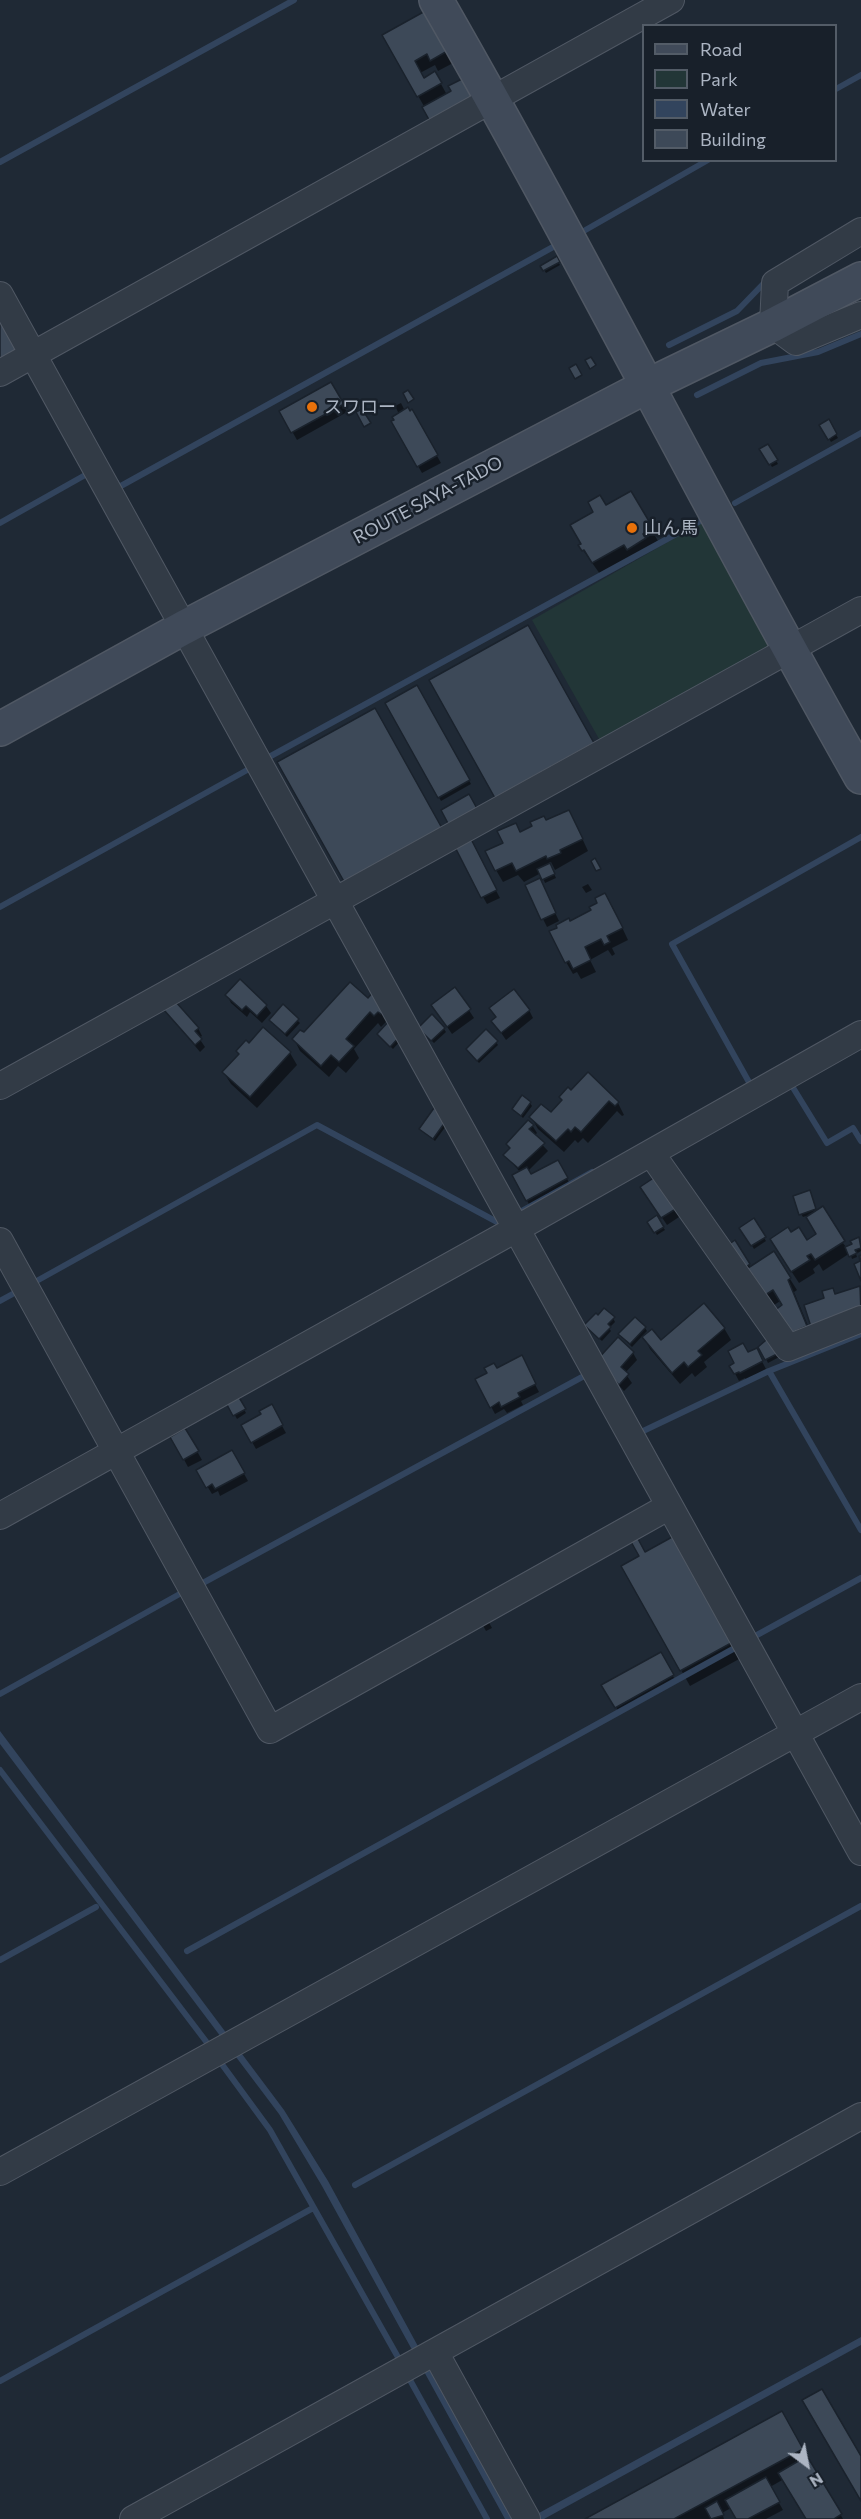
<!DOCTYPE html>
<html>
<head>
<meta charset="utf-8">
<style>
  body { margin:0 }
  #map { position:relative; width:861px; height:2519px; overflow:hidden; background:#1f2935; font-family:Commissioner,sans-serif }
  canvas { display:block }
  .legend { position:absolute; left:642px; top:24px; width:195px; height:138px; box-sizing:border-box; background:#18202a; border:2px solid #535c67; margin:0; padding:8px 10px; list-style:none; font-size:18px; color:#acb5c3 }
  .legend li { display:flex; align-items:center; gap:12px; height:30px }
  .legend b { width:30px; border:2px solid #535c67 }
  .north { position:absolute; left:777px; top:2435px; width:60px; height:60px; -webkit-text-stroke:4px #18202a; paint-order:stroke; rotate:148deg; font-size:16px; font-weight:700; line-height:24px; text-align:center; color:#acb5c3 }
  .north::after { content:''; display:block; margin:auto; width:21px; height:27px; background:#acb5c3; clip-path:polygon(50% 0,100% 100%,50% 72%,0 100%) }
</style>
</head>
<body>
<div id="map">
<canvas width="861" height="2519"></canvas>
<ul class="legend">
<li><b style="height:8px;background:#404a59"></b>Road</li>
<li><b style="height:16px;background:#223637"></b>Park</li>
<li><b style="height:16px;background:#32445d"></b>Water</li>
<li><b style="height:16px;background:#3d4958"></b>Building</li>
</ul>
<div class="north">N</div>
</div>
<script>
const c = document.querySelector('canvas').getContext('2d');
c.lineJoin = 'round';
function fill(path, color) {
  c.fillStyle = color;
  c.fill(path, 'evenodd');
}
function strokePath(path, color, width, dash) {
  c.strokeStyle = color;
  c.lineWidth = width;
  c.lineCap = dash ? 'butt' : 'round';
  c.setLineDash(dash || []);
  c.stroke(path);
}
function label(font, color, halo, rows, align = 'center') {
  c.font = font + ' Commissioner,"Noto Sans JP",sans-serif';
  c.lineWidth = 5;
  c.setLineDash([]);
  c.textBaseline = 'middle';
  c.strokeStyle = halo;
  c.fillStyle = color;
  for (const [text, x, y, turn = 0] of rows) {
    c.save();
    c.translate(x, y);
    c.rotate((+turn || 0) * Math.PI / 180);
    c.textAlign = isNaN(turn) ? turn : align;
    if (halo) c.strokeText(text, 0, 0);
    c.fillText(text, 0, 0);
    c.restore();
  }
}
fill(new Path2D(`
  M701 523 771 644 768 654 603 746 532 620Z`), '#223637');
fill(new Path2D(`
  M0 1731 284 2110 328 2181 512 2519H505L322 2186 279 2114 0 1744Z
  M861 2337V2345L544 2519H528Z`), '#32445d');
fill(new Path2D(`
  M426 12 455 62 438 71 435 65 420 73 424 80 435 73 447 95 477 109 425 108 384 36Z
  M556 258 560 265 546 273 542 266Z
  M331 384 347 412 297 440 281 412Z
  M401 403 405 411 412 412 441 463 422 473 393 422 399 414 395 406Z
  M828 421 838 438 831 442 821 425Z
  M768 446 778 464 772 467 761 449Z
  M631 493 658 541 649 546 651 551 635 560 632 556 600 574 580 546 595 513Z
  M417 687 471 784 441 801 387 704Z
  M546 822 575 823 588 851 555 870 551 862 549 863 556 878 545 883 541 873 524 882 518 875 503 882 496 870 505 843Z
  M474 849 500 898 487 904 483 897Z
  M588 884 592 890 586 893 582 887Z
  M543 887 559 921 547 927 543 919Z
  M612 906 628 940 612 948 615 954 612 956 608 950 590 960 596 972 581 979 577 972 573 974 566 962Z
  M455 989 474 1018 452 1034 437 1012Z
  M374 993 403 1038 393 1049 378 1034 389 1023 387 1021 381 1027 378 1023 354 1049 359 1058 346 1073 338 1066 329 1077 300 1051 294 1039 368 1000Z
  M227 995 266 1006 271 1013 262 1023 250 1012 247 1017 231 1003Z
  M283 1007 300 1023 287 1037 273 1023Z
  M529 1010 533 1018 506 1040 493 1021Z
  M166 1011 198 1028 202 1036 199 1038 205 1047 200 1052Z
  M444 1029 446 1032 434 1043 422 1031Z
  M264 1030 290 1053 297 1065 257 1108 231 1084 224 1073Z
  M496 1042 498 1045 479 1063 469 1052Z
  M571 1092 618 1103 624 1115 622 1116 617 1111 588 1143 583 1138 578 1143 575 1140 564 1152 538 1129 531 1117 551 1115Z
  M530 1103 532 1106 523 1118 514 1109Z
  M449 1122 435 1141 421 1129Z
  M532 1125 537 1133 534 1136 548 1151 528 1171 531 1176 558 1162 571 1186 531 1208 514 1176 520 1172 505 1155 510 1150 507 1144Z
  M658 1177 682 1215 667 1225 647 1195Z
  M811 1195 817 1212 847 1248 854 1245 859 1239 861 1251 856 1254 857 1257 852 1259 850 1253 823 1271 819 1264 813 1269 815 1273 799 1283 778 1251 790 1234 807 1242 818 1235 806 1216 803 1217 801 1214Z
  M656 1217 665 1230 657 1235 649 1222Z
  M753 1221 766 1241 754 1249 741 1228Z
  M734 1242 751 1268 790 1279 797 1290 794 1292 813 1338 797 1345 784 1306 780 1301 770 1308 753 1282Z
  M598 1317 613 1318 615 1322 609 1328 611 1331 602 1341 588 1329Z
  M645 1328 647 1331 632 1347 620 1335Z
  M724 1328 731 1340 704 1362 707 1367 695 1377 692 1373 680 1384 650 1349 644 1337 661 1342Z
  M760 1347 781 1356 768 1363Z
  M756 1350 766 1369 746 1380 745 1378 739 1381 731 1366Z
  M633 1353 637 1360 625 1373 632 1383 624 1391 603 1368Z
  M521 1357 539 1392 521 1401 523 1405 507 1413 504 1409 495 1414 477 1380Z
  M237 1396 246 1413 237 1419 227 1401Z
  M271 1406 286 1433 256 1449 243 1426 263 1415Z
  M185 1430 202 1460 188 1467 172 1437Z
  M232 1452 248 1481 220 1496 218 1491 212 1494 198 1471Z
  M673 1538 741 1658 690 1686 623 1567Z
  M487 1619 492 1628 486 1631 481 1622Z
  M660 1654 677 1683 620 1714 603 1685Z
  M791 2429 843 2519H807L784 2479 770 2487 783 2510 766 2519H738L731 2508 722 2513 724 2519H588Z`), '#0007');
strokePath(new Path2D(`
  M836 89 861 75
  M0 162 294 0
  M582 232 708 160
  M669 345 737 311 767 280
  M697 395 761 363 818 352 861 334
  M116 482 119 487 553 247
  M735 503 861 433
  M0 523 87 474
  M269 757 700 521
  M0 907 249 769
  M750 1084 672 944 861 837
  M792 1086 827 1143 853 1128 861 1141
  M518 1213 592 1172
  M33 1283 317 1125 499 1223
  M0 1301 18 1291
  M769 1371 861 1530
  M639 1433 769 1371 861 1334
  M201 1584 584 1376
  M757 1635 861 1578
  M0 1694 185 1591
  M0 1770 208 2044
  M187 1951 733 1649
  M0 1960 96 1907
  M221 2063 270 2130 399 2359
  M355 2185 861 1906
  M410 2380 487 2519
  M0 2381 313 2208`), '#32445d', 6);
const building = new Path2D(`
  M427 10 449 50 430 61 427 54 415 61 424 78 435 71 442 83 417 97 382 35Z
  M462 79 474 101 432 125 422 107 451 91 448 86Z
  M557 256 560 262 543 271 540 266Z
  M0 317 20 352 0 363Z
  M591 357 596 365 590 369 585 360Z
  M576 364 582 375 575 379 569 368Z
  M331 382 344 404 291 433 279 411Z
  M408 390 414 399 408 403 403 393Z
  M408 407 410 411 412 409 438 455 417 467 391 421 394 420 392 417Z
  M362 409 371 423 364 427 356 412Z
  M829 419 837 434 828 440 819 425Z
  M768 444 778 460 769 465 759 449Z
  M631 491 653 528 643 534 646 538 627 550 624 545 592 563 584 550 582 551 578 545 581 544 570 525 593 512 588 502 600 495 606 505Z
  M528 625 594 743 495 798 429 680Z
  M417 685 470 780 438 798 385 703Z
  M375 708 443 830 346 885 277 762Z
  M469 794 480 814 451 829 441 810Z
  M569 810 583 839 560 850 561 853 547 859 546 856 516 871 512 863 495 871 485 851 503 843 497 831 516 823 520 832 532 826 530 822 544 816 546 820Z
  M471 839 497 890 481 898 455 847Z
  M595 858 601 869 596 871 591 861Z
  M550 863 555 874 542 880 537 869Z
  M540 878 556 913 541 920 525 885Z
  M605 893 623 928 607 936 610 942 604 945 601 939 585 947 591 960 573 969 569 961 565 963 549 931 557 928 556 925 569 918 570 921 591 910 589 907 597 903 595 898Z
  M240 979 267 1005 257 1016 246 1006 242 1010 225 995Z
  M350 982 368 998 374 991 387 1008 381 1014 378 1012 374 1016 370 1012 346 1039 354 1046 339 1062 331 1055 321 1066 292 1039 300 1030 304 1032Z
  M455 987 471 1009 447 1027 431 1005Z
  M514 989 530 1010 501 1033 491 1021 496 1017 489 1008Z
  M175 1001 199 1028 195 1031 202 1039 195 1045 164 1010Z
  M283 1004 299 1019 285 1034 269 1020Z
  M432 1014 445 1028 431 1041 418 1028Z
  M389 1021 403 1033 390 1047 377 1034Z
  M263 1027 291 1052 250 1097 222 1072 239 1054 236 1051 246 1040 249 1043Z
  M486 1029 498 1041 477 1061 466 1049Z
  M588 1072 619 1102 615 1106 609 1101 581 1132 575 1127 571 1132 568 1129 556 1141 529 1117 541 1104 551 1112 562 1100 559 1097 568 1087 571 1090Z
  M522 1095 531 1102 521 1116 512 1109Z
  M434 1108 448 1118 433 1139 419 1129Z
  M528 1120 534 1125 529 1129 545 1143 518 1168 503 1155 510 1148 506 1144Z
  M558 1160 568 1178 526 1201 512 1175 527 1167 531 1174Z
  M658 1175 679 1207 661 1218 640 1187Z
  M810 1190 816 1209 799 1215 793 1196Z
  M823 1206 845 1241 815 1260 811 1254 807 1256 810 1260 791 1272 770 1239 788 1227 791 1232 799 1227 807 1240 816 1234 806 1217Z
  M657 1215 664 1227 654 1233 647 1222Z
  M754 1218 766 1237 751 1246 739 1228Z
  M859 1237 861 1248 855 1250 857 1253 849 1257 845 1247 852 1244 850 1241Z
  M735 1240 750 1264 743 1269 728 1245Z
  M774 1251 791 1278 788 1280 807 1326 789 1334 774 1311 782 1305 773 1290 762 1297 745 1270Z
  M861 1255V1281L854 1264 860 1261 859 1256Z
  M860 1286 861 1313 812 1330 804 1305 824 1298 822 1291 833 1288 835 1294Z
  M704 1303 725 1328 698 1351 702 1355 688 1367 684 1362 672 1373 642 1337 652 1329 661 1340Z
  M604 1308 615 1317 608 1324 611 1327 599 1339 584 1325 596 1313 598 1315Z
  M635 1317 646 1327 630 1344 618 1334Z
  M772 1335 781 1352 765 1360 758 1347Z
  M618 1337 634 1352 621 1367 629 1374 619 1385 596 1361Z
  M743 1343 748 1352 757 1348 763 1361 740 1373 739 1372 734 1374 729 1366 734 1363 728 1351Z
  M522 1355 536 1384 518 1393 520 1397 501 1407 499 1402 490 1408 475 1379 487 1373 484 1368 494 1363 497 1368Z
  M237 1394 246 1409 233 1416 225 1401Z
  M272 1404 283 1425 251 1443 241 1425 261 1414 259 1411Z
  M185 1428 199 1451 183 1460 170 1437Z
  M232 1450 245 1473 215 1489 212 1484 206 1488 196 1470Z
  M674 1536 733 1642 680 1671 621 1566 639 1556 630 1540 637 1537 645 1552Z
  M661 1652 674 1675 615 1708 601 1685Z
  M822 2389 861 2456V2501L802 2400Z
  M782 2411 803 2449 674 2519H585Z
  M807 2456 842 2514 834 2519H806L778 2473Z
  M766 2477 780 2502 748 2519H736L725 2500Z
  M717 2501 724 2515 711 2519 705 2508Z`);
fill(building, '#3d4958');
strokePath(building, '#1a222c', 1.5);
const street = new Path2D(`
  M861 231 775 283 773 325 796 342 861 315
  M0 295 861 1852
  M0 373 671 0
  M0 1086 861 610
  M651 1153 788 1348 861 1319
  M0 1241 270 1730 668 1507
  M0 1516 516 1229 861 1034
  M0 2172 861 1697
  M435 2352 527 2519
  M133 2519 861 2116`);
const secondary = new Path2D(`
  M436 0C583 256 715 521 861 777
  M0 729 183 628 647 386 773 325 861 279`);
strokePath(street, '#505864', 28);
strokePath(secondary, '#505864', 36);
strokePath(street, '#323b46', 26);
strokePath(secondary, '#404a59', 33);
for (const [x, y, r, color] of [
  [312,407,6,"#e8710a"],
  [632,528,6,"#e8710a"]
]) {
  const dot = new Path2D();
  dot.arc(x, y, r, 0, 2 * Math.PI);
  c.fillStyle = color;
  c.fill(dot);
  strokePath(dot, '#18202a', 2);
}
label('18px', '#acb5c3', '#18202a', [
  ["スワロー",324,407],
  ["山ん馬",644,528]
], 'left');
label('18px', '#acb5c3', '#18202a', [
  ["ROUTE SAYA-TADO",428,500,-28]
]);
</script>
</body>
</html>
